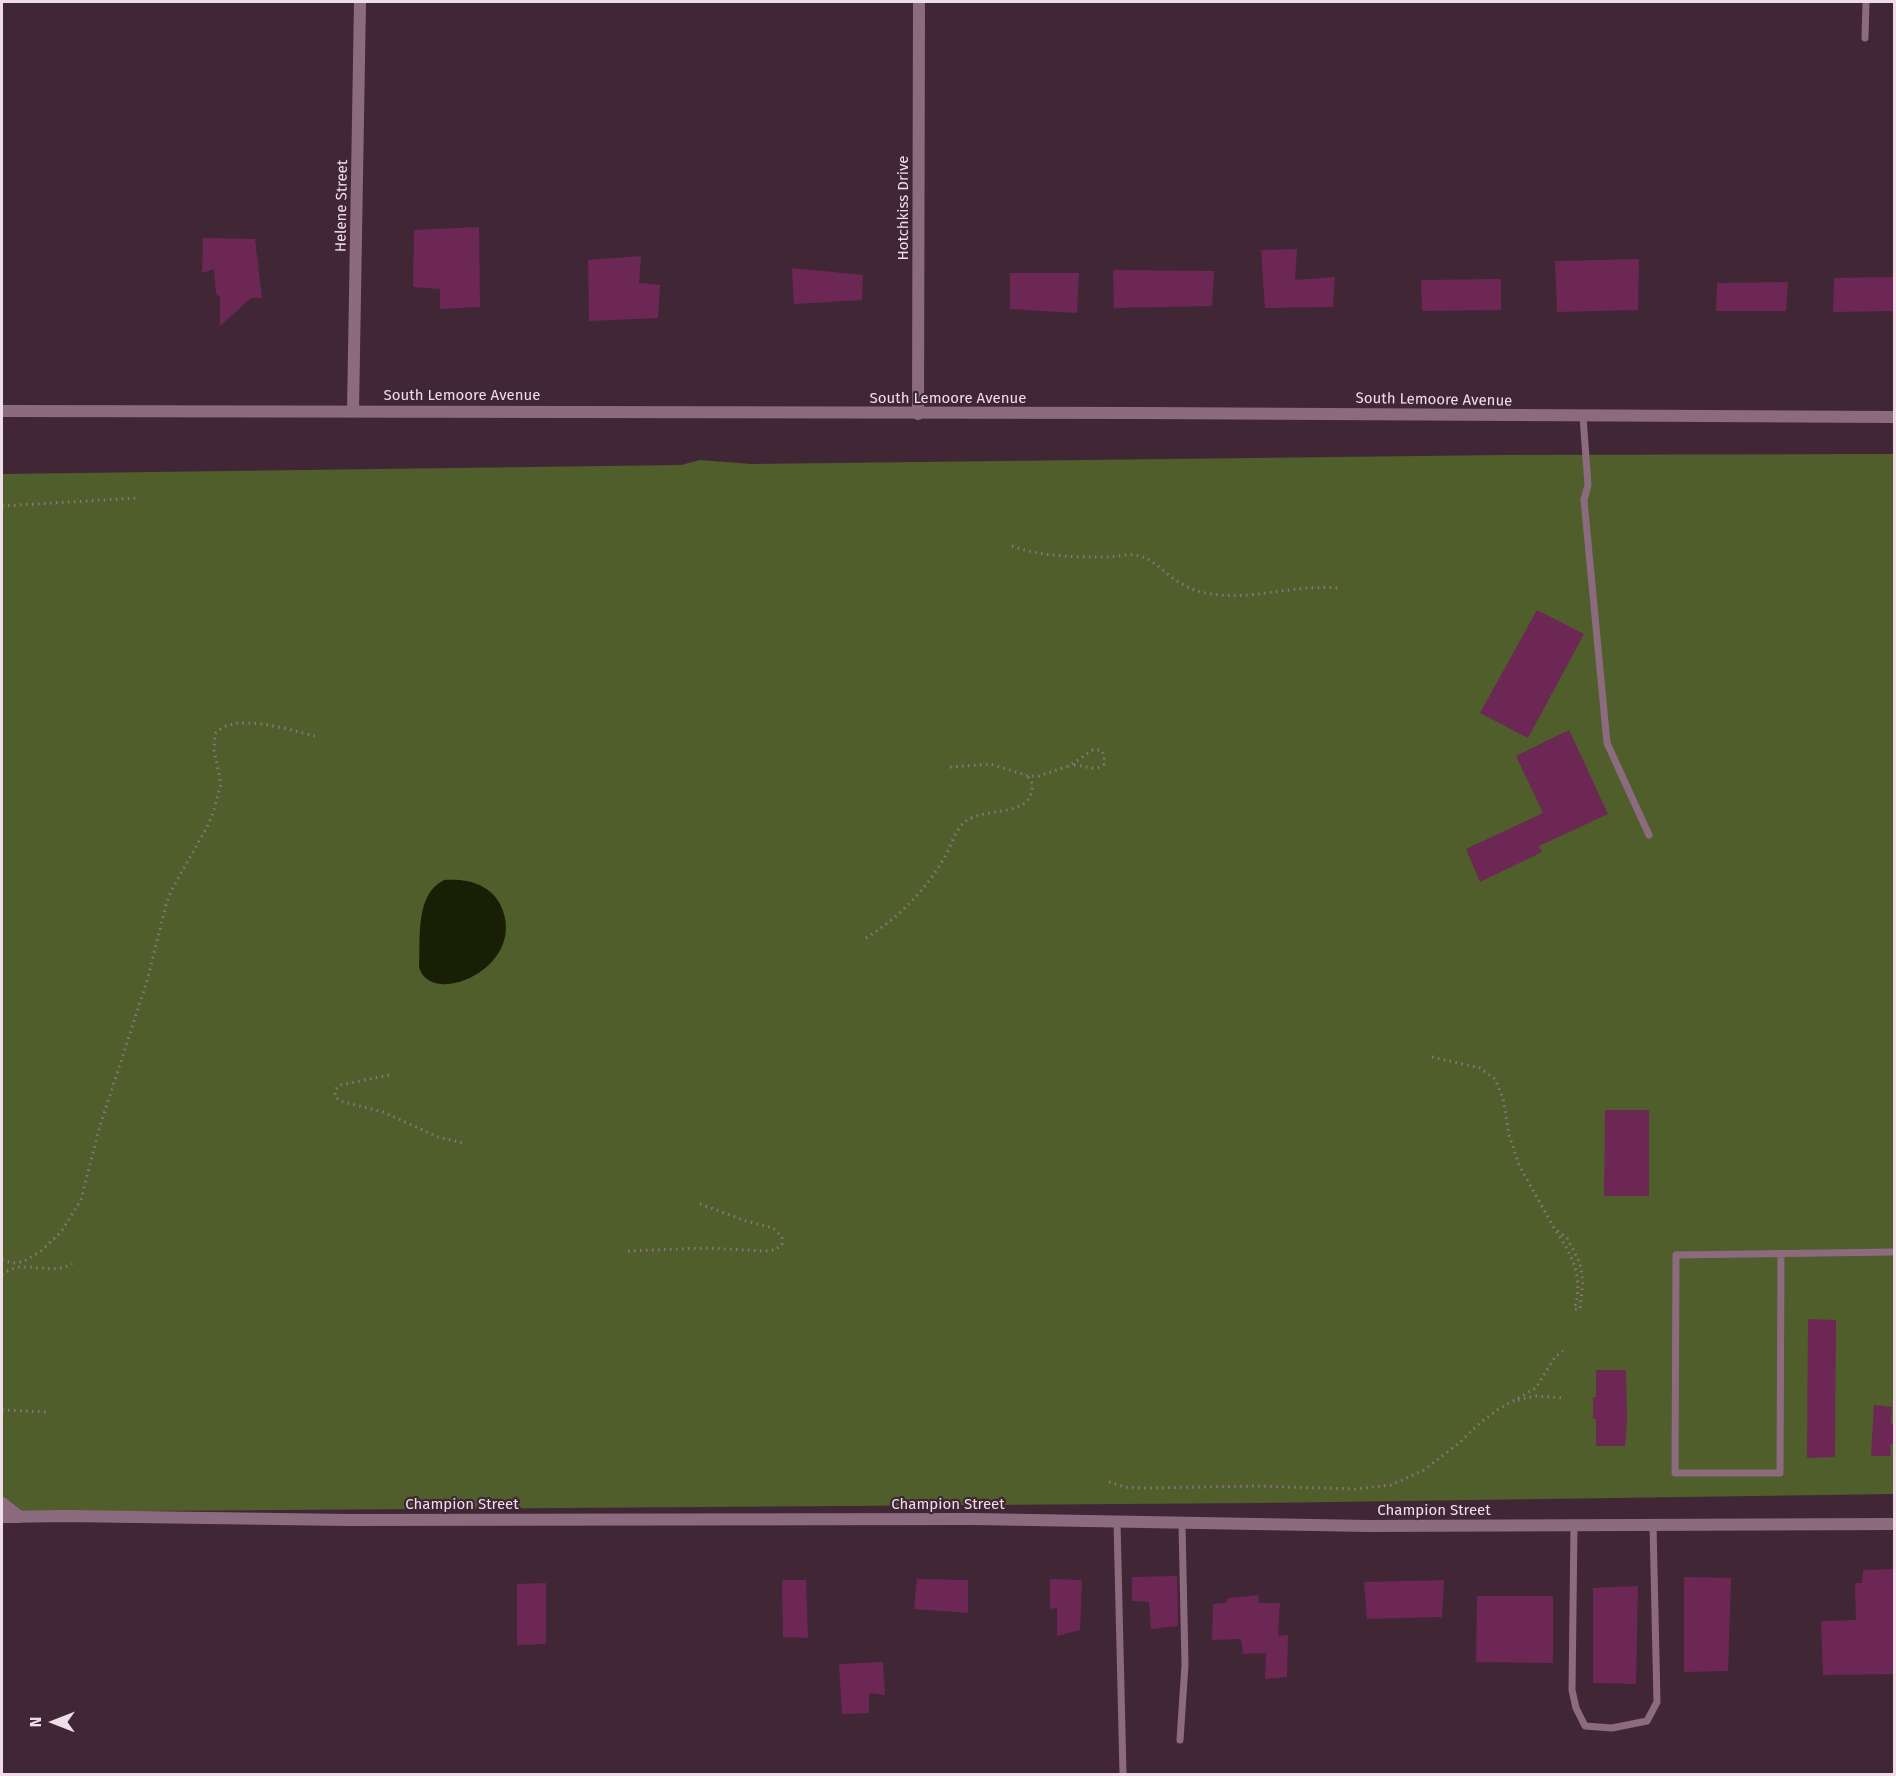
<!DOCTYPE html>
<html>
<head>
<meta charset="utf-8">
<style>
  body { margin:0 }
  #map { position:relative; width:1896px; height:1776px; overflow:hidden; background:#412736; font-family:"Fira Sans",sans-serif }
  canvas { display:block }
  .frame { position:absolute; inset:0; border:3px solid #efdee7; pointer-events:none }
  .north { position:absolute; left:24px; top:1692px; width:60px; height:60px; -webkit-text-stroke:4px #412736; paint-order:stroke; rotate:270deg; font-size:16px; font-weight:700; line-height:24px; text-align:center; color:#efdee7 }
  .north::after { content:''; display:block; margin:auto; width:21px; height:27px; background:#efdee7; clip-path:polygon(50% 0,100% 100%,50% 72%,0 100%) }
</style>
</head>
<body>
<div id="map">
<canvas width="1896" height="1776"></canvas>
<div class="frame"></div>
<div class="north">N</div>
</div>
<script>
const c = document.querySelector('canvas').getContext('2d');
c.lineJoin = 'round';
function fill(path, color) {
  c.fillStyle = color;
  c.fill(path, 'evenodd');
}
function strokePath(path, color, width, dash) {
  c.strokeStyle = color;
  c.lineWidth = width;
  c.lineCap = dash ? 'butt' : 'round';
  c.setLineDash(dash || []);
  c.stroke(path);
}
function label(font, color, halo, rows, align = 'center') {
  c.font = font + ' "Fira Sans",sans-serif';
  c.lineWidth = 4.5;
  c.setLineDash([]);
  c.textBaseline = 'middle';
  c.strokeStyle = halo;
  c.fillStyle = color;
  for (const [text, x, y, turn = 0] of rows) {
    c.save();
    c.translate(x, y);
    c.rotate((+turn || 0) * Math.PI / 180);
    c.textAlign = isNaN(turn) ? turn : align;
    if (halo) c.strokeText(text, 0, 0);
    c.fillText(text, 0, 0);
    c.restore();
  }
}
fill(new Path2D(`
  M1894 454V1494L1261 1503 2 1512V474L681 465 700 460 751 464 1503 455Z`), '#4f5e2a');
fill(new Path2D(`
  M444 880C466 878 490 884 500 904 531 966 431 1010 419 967 421 940 414 895 444 880Z`), '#181f05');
fill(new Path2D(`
  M479 227 480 307 440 309V289L413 287 414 230Z
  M203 238 255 239 262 298H251L220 326V297L216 294 214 269 202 273Z
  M1297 249 1295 280 1335 277 1333 307 1265 308 1261 250Z
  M641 256 639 283 660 285 658 318 589 321 588 260Z
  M1639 259 1638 310 1557 312 1555 261Z
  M792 268 863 275 862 300 794 304Z
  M1113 270 1214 271 1212 306 1114 308Z
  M1010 273H1079L1077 313 1010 309Z
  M1894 277V311L1833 312 1834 278Z
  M1501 279V310L1422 311 1421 280Z
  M1788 282 1786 311H1716L1717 283Z
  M1537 610 1584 634 1528 738 1480 713Z
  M1569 730 1608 814 1539 846 1542 852 1480 882 1466 849 1543 813 1516 756Z
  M1605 1110H1649V1196H1604Z
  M1808 1319 1836 1320 1835 1457 1807 1458Z
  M1596 1370H1626L1627 1420 1625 1446H1596V1419H1593V1397H1596Z
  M1874 1405 1892 1407 1891 1424H1894V1444L1890 1445 1891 1456H1871Z
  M1894 1569V1674L1823 1675 1821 1621 1856 1620 1855 1583H1862L1863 1570Z
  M1177 1576 1178 1626 1151 1629 1149 1602 1132 1601V1577Z
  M1684 1577 1731 1578 1728 1671 1684 1672Z
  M917 1579 968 1580V1613L914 1609Z
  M1050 1579 1082 1580 1080 1630 1057 1636V1608L1050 1609Z
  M782 1580H806L808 1638 783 1637Z
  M1444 1580 1442 1617 1367 1619 1364 1582Z
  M546 1583V1644L517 1645V1584Z
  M1638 1586 1636 1684 1593 1683V1588Z
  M1258 1595 1259 1603H1280L1278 1636 1288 1635 1287 1677 1265 1679 1266 1653 1243 1654 1241 1639 1212 1640 1213 1604 1226 1603 1228 1598Z
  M1477 1596H1553V1663L1476 1662Z
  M883 1662 885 1695 869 1693V1713L842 1714 839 1664Z`), '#6c2754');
strokePath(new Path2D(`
  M2 506 137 498
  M1012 546C1042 557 1076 557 1107 557 1116 557 1125 554 1134 555 1151 556 1163 572 1177 581 1186 587 1195 591 1206 593 1249 602 1293 584 1338 588
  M950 767 990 764 1029 776H1039L1069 766 1093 750H1101L1104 755V764C1093 774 1082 762 1069 766
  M866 938C898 918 924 892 943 860 951 848 954 830 966 821 985 807 1030 817 1032 789 1033 783 1030 778 1024 774
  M1432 1057 1480 1068 1495 1079 1503 1098 1509 1135 1519 1165 1554 1228 1567 1238 1580 1263 1583 1282 1580 1309H1574C1585 1278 1571 1253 1554 1228
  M389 1075 340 1085 335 1090V1096L340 1101 383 1112 438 1137 464 1143
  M628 1251 705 1248 766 1251 775 1250 782 1245V1237L773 1228 746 1221 700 1204
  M2 1260 13 1263 23 1262 41 1251 61 1232 81 1200 99 1129 147 981 166 905 171 891 207 827 214 810 221 783 214 750 215 734C233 711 290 730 315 736
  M2 1275C23 1257 48 1277 72 1264
  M1518 1400 1536 1396 1564 1398
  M2 1410 47 1412
  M1109 1482 1125 1487 1146 1488 1255 1486 1355 1489 1391 1485 1424 1470 1459 1443 1480 1423 1497 1410 1536 1388 1555 1357 1563 1351`), '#8c7582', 3, [1.5, 4.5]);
strokePath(new Path2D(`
  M1865 38 1866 2
  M1583 417 1588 485 1584 500 1607 743 1649 835
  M1781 1254 1780 1473H1675L1676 1255 1894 1252
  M1117 1522 1123 1774
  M1574 1526 1572 1690 1576 1708 1585 1726 1612 1728 1647 1721 1657 1702 1653 1525
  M1180 1740 1185 1665 1182 1524`), '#8d6b7e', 7);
strokePath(new Path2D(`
  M353 411 360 2
  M918 414 919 2`), '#8d6b7e', 12);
strokePath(new Path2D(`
  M2 411 1140 413 1894 417
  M2 1503 20 1517
  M2 1517 66 1516 349 1520 975 1519 1369 1526 1894 1524`), '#8d6b7e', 12);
label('15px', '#efdee7', '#412736', [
  ["Helene Street",342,206,-89],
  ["Hotchkiss Drive",904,208,-90],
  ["South Lemoore Avenue",462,396],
  ["South Lemoore Avenue",948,399],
  ["South Lemoore Avenue",1434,400,1],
  ["Champion Street",462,1505],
  ["Champion Street",948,1505],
  ["Champion Street",1434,1511]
]);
</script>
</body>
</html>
